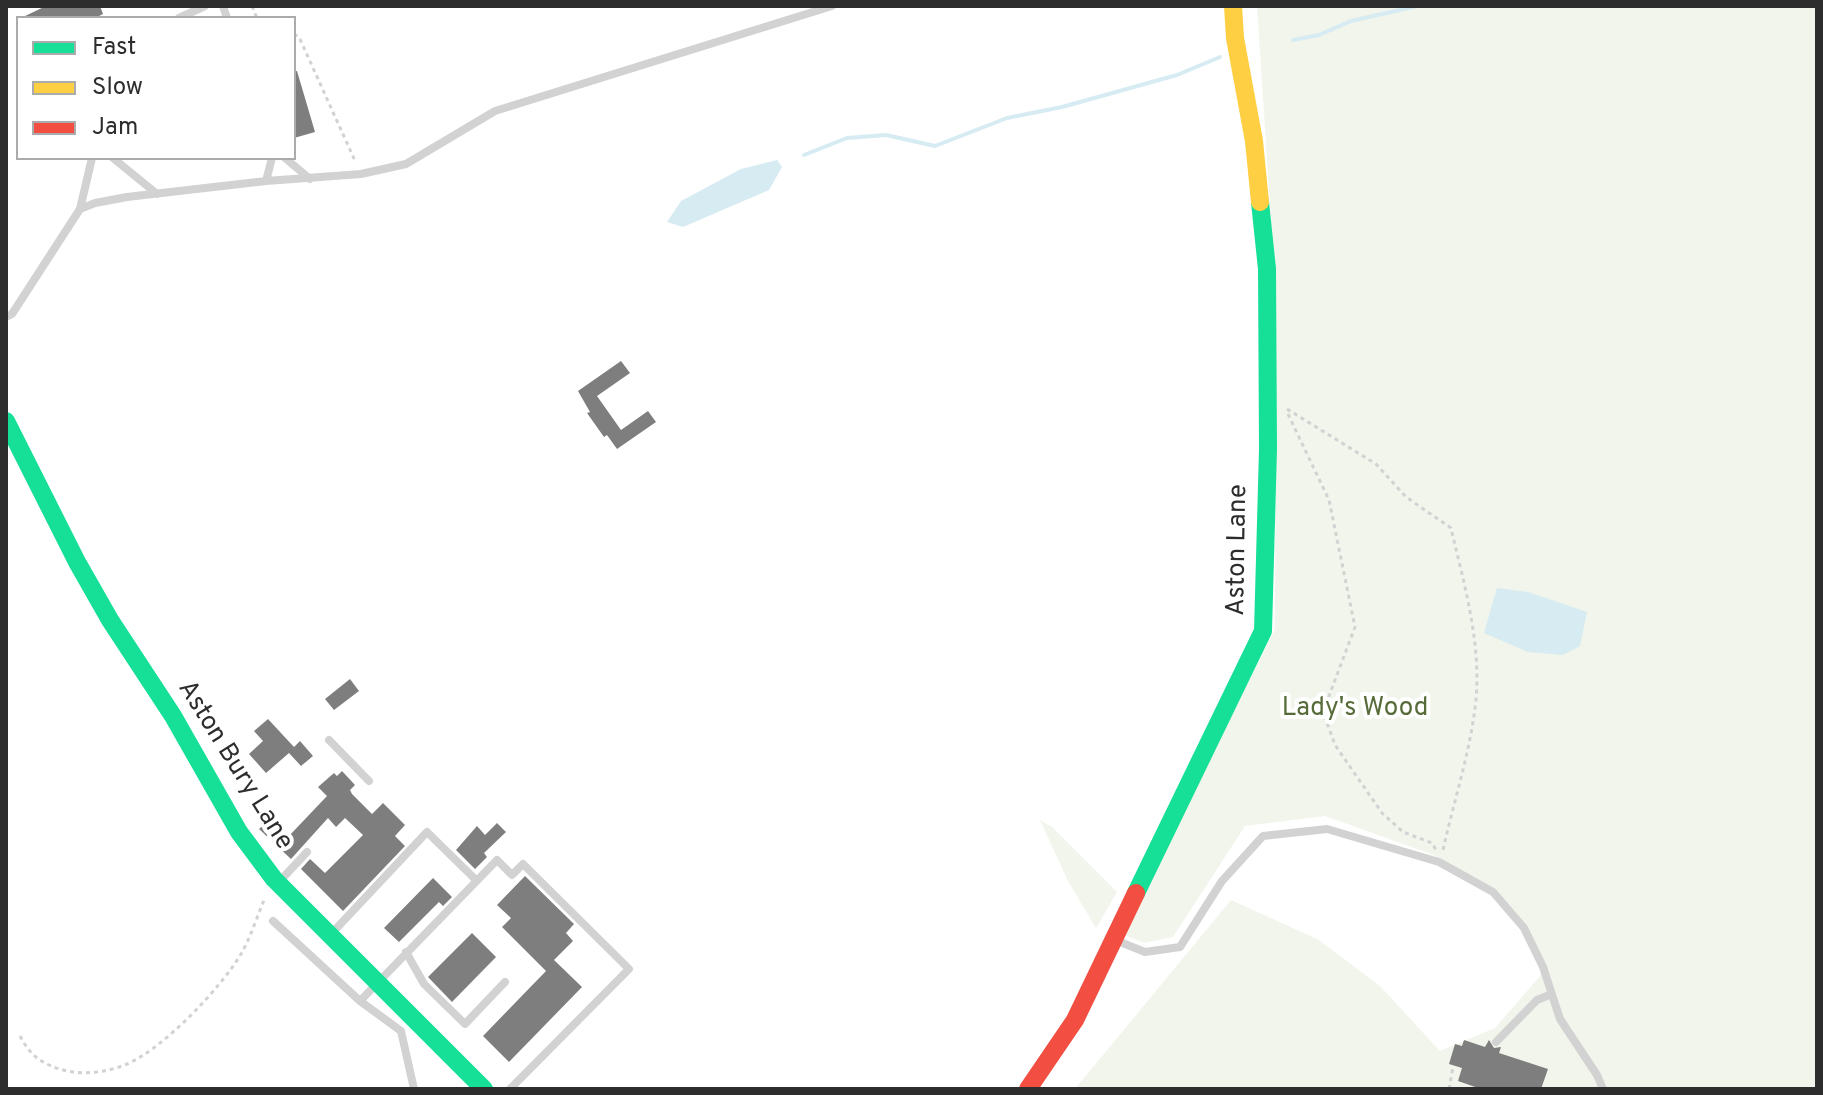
<!DOCTYPE html>
<html>
<head>
<meta charset="utf-8">
<style>
  body { margin:0 }
  #map { position:relative; width:1823px; height:1095px; overflow:hidden; background:#fff; font-family:Overpass,sans-serif }
  canvas { display:block }
  .frame { position:absolute; inset:0; border:8px solid #2d2d2d; pointer-events:none }
  .legend { position:absolute; left:16px; top:16px; width:280px; height:144px; box-sizing:border-box; background:#fff; border:2px solid #ababab; margin:0; padding:10px 14px; list-style:none; font-size:24px; color:#2d2d2d }
  .legend li { display:flex; align-items:center; gap:16px; height:40px }
  .legend b { width:40px; border:2px solid #ababab }
</style>
</head>
<body>
<div id="map">
<canvas width="1823" height="1095"></canvas>
<div class="frame"></div>
<ul class="legend">
<li><b style="height:10px;background:#16e098"></b>Fast</li>
<li><b style="height:10px;background:#ffcf43"></b>Slow</li>
<li><b style="height:10px;background:#f24e42"></b>Jam</li>
</ul>
</div>
<script>
const c = document.querySelector('canvas').getContext('2d');
c.lineJoin = 'round';
function fill(path, color) {
  c.fillStyle = color;
  c.fill(path, 'evenodd');
}
function strokePath(path, color, width, dash) {
  c.strokeStyle = color;
  c.lineWidth = width;
  c.lineCap = dash ? 'butt' : 'round';
  c.setLineDash(dash || []);
  c.stroke(path);
}
function label(font, color, halo, rows, align = 'center') {
  c.font = font + ' Overpass,sans-serif';
  c.lineWidth = 8;
  c.setLineDash([]);
  c.textBaseline = 'middle';
  c.strokeStyle = halo;
  c.fillStyle = color;
  for (const [text, x, y, turn = 0] of rows) {
    c.save();
    c.translate(x, y);
    c.rotate((+turn || 0) * Math.PI / 180);
    c.textAlign = isNaN(turn) ? turn : align;
    if (halo) c.strokeText(text, 0, 0);
    c.fillText(text, 0, 0);
    c.restore();
  }
}
fill(new Path2D(`
  M1257 6H1817V1089H1075L1231 900 1319 940 1380 986 1440 1051 1495 1028 1547 968 1495 890 1431 854 1325 816 1245 826 1173 937 1144 943 1122 934 1275 629 1276 297Z
  M1040 820 1052 827 1117 892 1096 928 1068 881Z`), '#f1f5eb');
fill(new Path2D(`
  M777 160 782 167 769 190 683 227 667 222 681 201 741 169Z
  M1497 588 1528 592 1587 612 1580 646 1563 655 1528 652 1484 633Z`), '#d6ebf2');
strokePath(new Path2D(`
  M1293 40 1319 35 1351 21 1418 6
  M804 155 847 138 886 135 935 146 1007 118 1062 107 1177 75 1220 57`), '#d6ebf2', 4);
fill(new Path2D(`
  M46 6H100L103 14 95 18H21Z
  M294 71H297L315 132 294 138Z
  M621 361 630 373 597 396 621 430 648 411 656 422 617 449 607 435 604 437 587 413 590 412 578 391Z
  M350 679 359 691 334 710 325 699Z
  M268 719 294 747 300 741 313 756 301 766 289 753 266 773 249 754 263 741 254 731Z
  M342 771 355 785 350 790 352 794 372 814 383 803 405 825 395 836 405 846 343 911 301 869 310 859 325 873 363 835 345 818 336 827 328 818 291 859 259 829 269 819 288 837 327 796 318 787 334 773 337 776Z
  M497 823 506 832 484 853 487 857 475 869 456 850 477 826 485 835Z
  M525 876 574 924 566 933 573 941 554 960 582 987 509 1062 483 1036 546 971 502 927 511 918 497 905Z
  M433 878 452 897 443 906 439 902 399 942 384 928Z
  M472 933 496 957 452 1002 428 977Z
  M1464 1040 1485 1047 1489 1040 1494 1048 1501 1047 1499 1053 1548 1069 1541 1089H1481L1458 1081 1462 1068 1449 1064 1455 1044 1462 1046Z`), '#7e7e7e');
strokePath(new Path2D(`
  M252 6 256 16 260 18
  M294 34 299 37 356 163
  M1287 409 1376 464 1406 497 1451 528C1464 584 1481 641 1476 699 1471 750 1454 800 1443 850
  M1288 414 1329 500 1355 627 1323 712 1335 745 1382 813 1403 832 1432 843 1436 850
  M20 1036C31 1057 43 1065 67 1071 86 1075 108 1072 127 1064 164 1048 220 989 241 954 251 937 257 916 265 898
  M1449 1089 1453 1067`), '#d2d2d2', 3, [4, 4]);
strokePath(new Path2D(`
  M223 6 227 18
  M179 18 205 6
  M113 158 157 194
  M285 158 310 179
  M266 181 272 158
  M80 209 95 203 127 197 266 181 361 174 406 164 495 111 832 6
  M6 317 12 314 80 209 92 158
  M329 740 369 781
  M279 882 307 852
  M273 921 360 1001 401 1031 414 1089
  M332 933 427 832 476 880
  M1115 940 1145 952 1180 947 1222 881 1263 836 1327 829 1439 862 1493 892 1524 928 1543 967 1560 1019 1597 1075 1603 1089
  M406 952 424 984 465 1024 505 982
  M360 1001 497 860 512 875 523 864 629 969 510 1089
  M1496 1042 1537 1000 1552 994`), '#d2d2d2', 8);
strokePath(new Path2D(`
  M6 421 77 562 110 620 173 716 239 832 274 879 484 1089
  M1136 893 1263 631 1268 449 1267 269 1260 202`), '#16e098', 18);
strokePath(new Path2D(`
  M1233 6 1235 38 1254 141 1260 202`), '#ffcf43', 18);
strokePath(new Path2D(`
  M1028 1089 1075 1020 1136 893`), '#f24e42', 18);
label('26px', '#2d2d2d', '#fff', [
  ["Aston Lane",1239,550,-89],
  ["Aston Bury Lane",234,766,58]
]);
label('26px', '#576b39', '#fff', [
  ["Lady's Wood",1355,710]
]);
</script>
</body>
</html>
